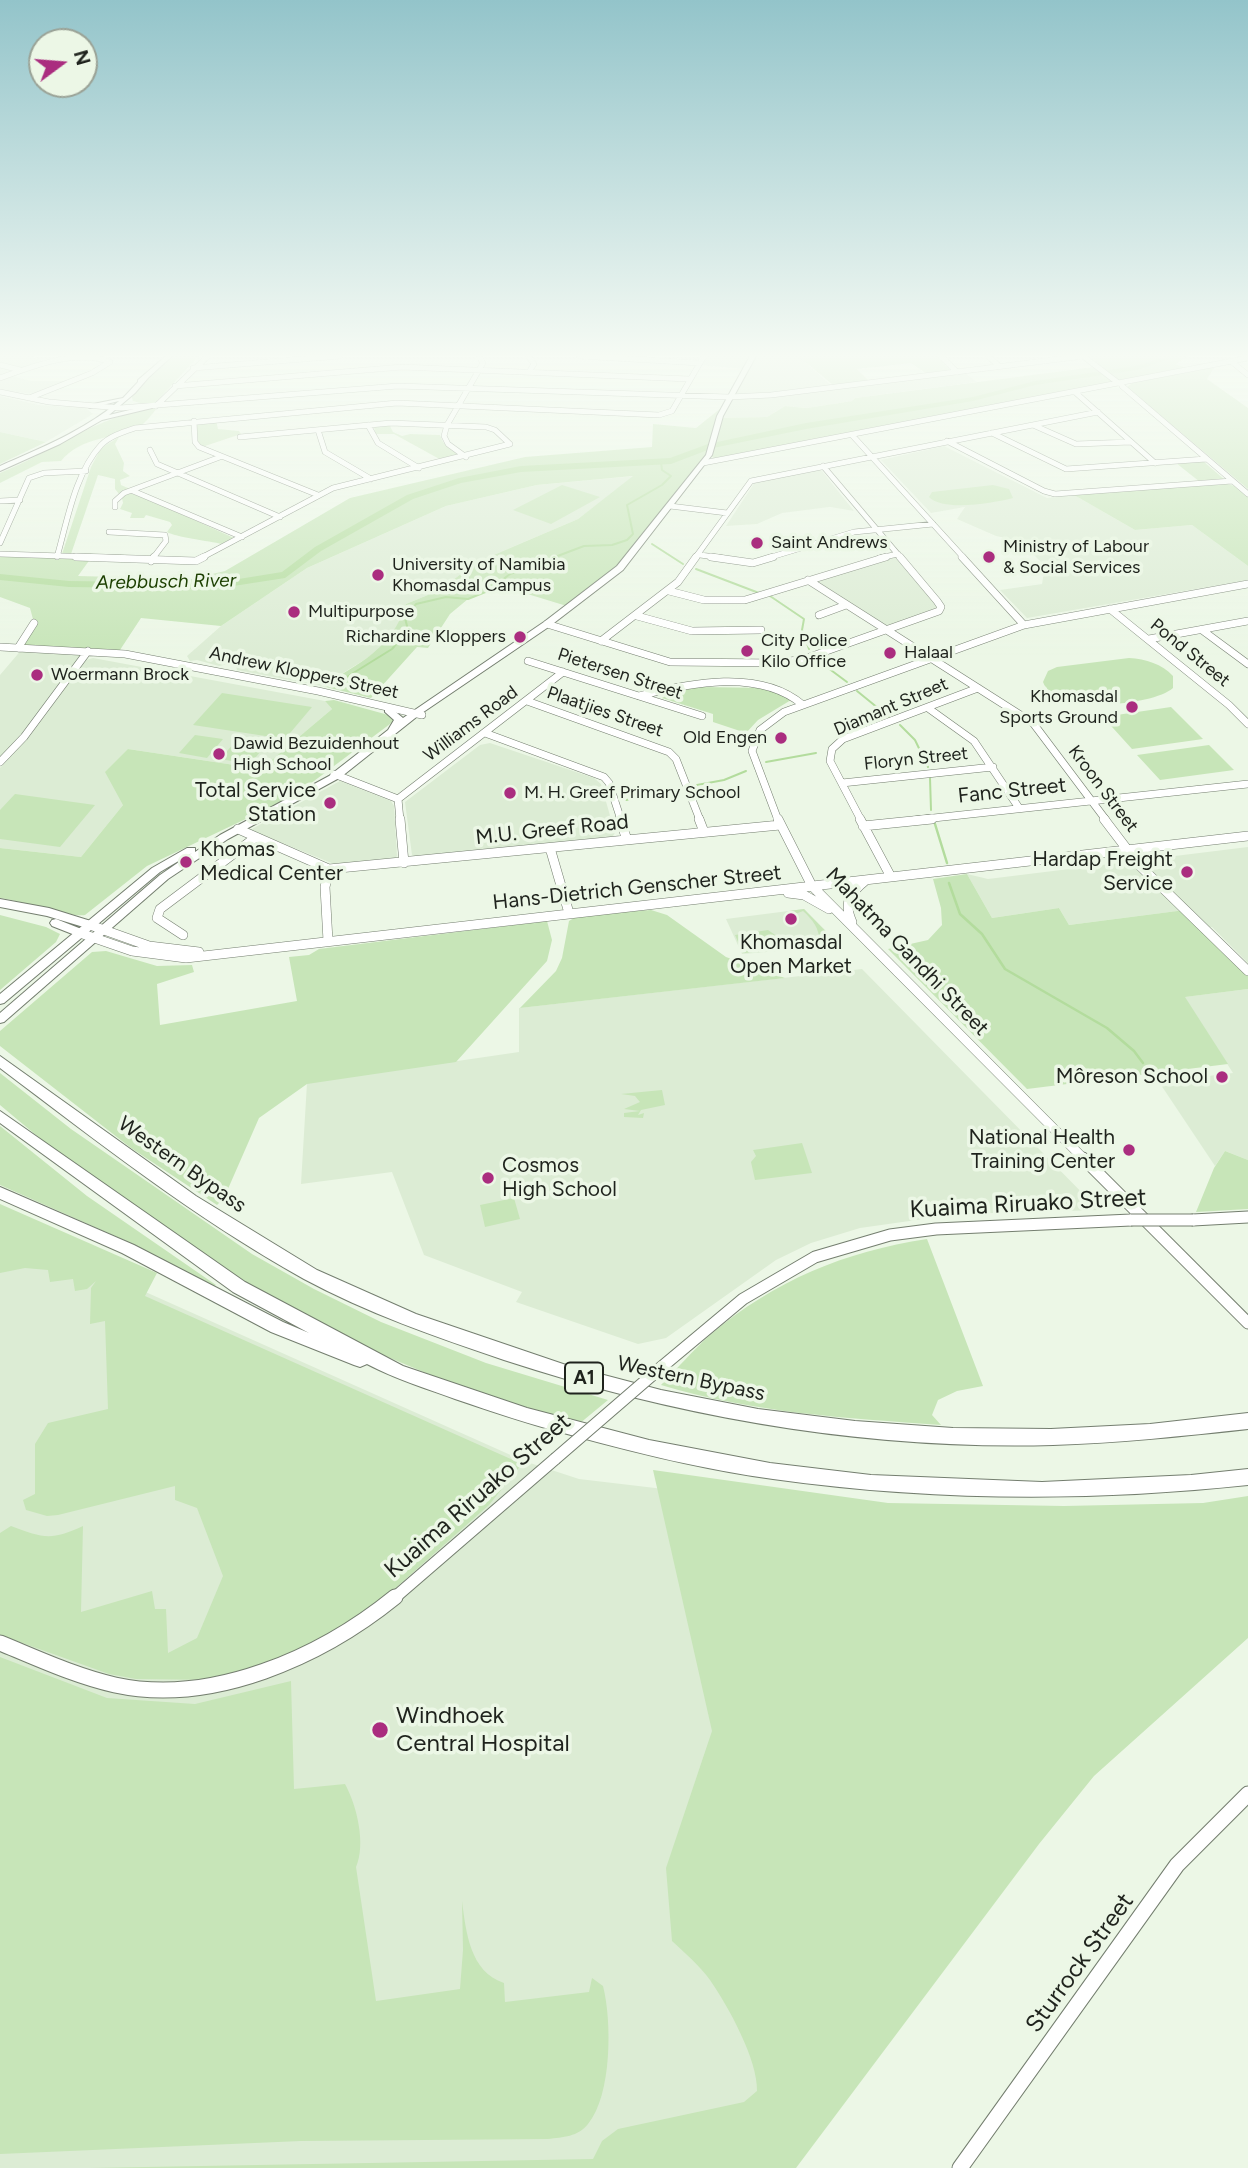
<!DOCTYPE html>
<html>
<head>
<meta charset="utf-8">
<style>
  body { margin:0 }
  #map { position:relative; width:1248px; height:2168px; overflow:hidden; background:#ecf7e6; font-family:Figtree,sans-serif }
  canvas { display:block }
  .north { position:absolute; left:28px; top:28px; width:70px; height:70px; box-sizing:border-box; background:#ecf7e6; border:2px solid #9aa296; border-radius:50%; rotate:74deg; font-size:19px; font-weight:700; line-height:28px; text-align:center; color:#1f231d }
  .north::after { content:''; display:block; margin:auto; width:24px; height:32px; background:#aa2d7f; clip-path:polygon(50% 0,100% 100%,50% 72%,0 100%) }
</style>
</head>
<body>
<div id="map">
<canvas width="1248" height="2168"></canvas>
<div class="north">N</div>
</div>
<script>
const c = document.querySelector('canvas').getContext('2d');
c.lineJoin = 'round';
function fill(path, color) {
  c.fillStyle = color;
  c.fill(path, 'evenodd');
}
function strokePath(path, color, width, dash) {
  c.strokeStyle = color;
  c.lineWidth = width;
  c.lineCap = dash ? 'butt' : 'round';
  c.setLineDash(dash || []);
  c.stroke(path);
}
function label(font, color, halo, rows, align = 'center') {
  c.font = font + ' Figtree,sans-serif';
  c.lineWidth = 7;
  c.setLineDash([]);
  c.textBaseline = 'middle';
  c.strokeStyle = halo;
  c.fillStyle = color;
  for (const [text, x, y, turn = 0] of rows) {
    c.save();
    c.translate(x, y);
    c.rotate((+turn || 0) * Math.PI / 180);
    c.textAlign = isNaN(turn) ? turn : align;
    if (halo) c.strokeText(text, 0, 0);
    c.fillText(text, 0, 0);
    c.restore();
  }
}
fill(new Path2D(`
  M0 356H32L43 362 9 375 31 381H68L33 394 0 390Z
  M704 356H798L832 386 767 394H738L736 392 745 369 699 365Z
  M964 372 977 382 855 398 852 401 807 408 785 406 767 417 719 418 733 398Z
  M0 396 39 405 86 408 93 414 46 442 0 432Z
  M944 446 1047 498 1074 495 1135 530 1192 525 1248 566V580L1027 618 1000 590 1042 584 1045 566 1020 541 996 536 957 519 965 507 931 513 881 460Z
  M817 470 822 471 854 511 830 507 782 513 757 524 726 526 755 482Z
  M635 476 578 519 475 563 440 590 406 604 399 625 377 652 322 686 237 670 236 666 228 664 219 666 197 660 190 661 187 656 221 626 307 568 446 506 537 485Z
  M897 556 938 606 933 613 886 628 812 582Z
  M23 648 88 651 0 762V675Z
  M93 658 325 701 332 709 261 769 128 749 123 805 81 857 0 848V768L30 736 86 660Z
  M490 743 594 778 601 784 615 833 612 837 417 857 412 855 405 802 480 745Z
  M340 781 391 801 394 806 397 856 393 860 334 864 250 830Z
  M1248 847V963L1212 927 1203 928 1185 910 1069 925 1059 908 992 918 967 874 988 879Z
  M804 909 841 946 742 954 726 919Z
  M862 969 1099 1210 959 1214 860 1228 811 1243 776 1260 666 1338 638 1344 516 1302 522 1292 424 1255 392 1172 301 1184 307 1083 519 1052V1008Z
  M1248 989V1160L1225 1151 1215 1166 1159 1082 1233 1073 1184 997Z
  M0 1227 524 1461 579 1479 782 1503 775 2100 610 2168H0Z`), '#dcecd4');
fill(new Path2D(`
  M173 356H199L155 403 147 405 133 401 131 395Z
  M798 356H937L950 370 927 374 911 363 857 369 869 381 833 385Z
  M1089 356H1188L1176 364 1190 370 1122 383Z
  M1094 367 1113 382 715 459 709 455 631 557 570 607 498 585 468 599 450 614 428 648 417 647 371 698 322 686C360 663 392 649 406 604L440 590 475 563 578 519 633 476 537 485 446 506 307 568 221 626 141 618 118 653 18 648 34 623 30 608 0 597V554L91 558 78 576 191 579 225 571 350 498 525 457 652 447 653 424 696 428 726 404 720 418 767 417 785 406 807 408 852 401 855 398Z
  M1212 367 1214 368 1207 379 1248 408V489L1127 387 1134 382Z
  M157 408C153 413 147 421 142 425 114 440 81 436 61 461L42 462 0 483V473C56 450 95 416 157 408Z
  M216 420 218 429 239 431 241 434 202 447 197 442V424Z
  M389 424 393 432 402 436 410 434 440 435 443 442 459 455 443 461 394 434H375L374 426Z
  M0 432 46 442 0 464Z
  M119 437 115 444 124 463 123 471 130 476 120 480 121 485 130 489 119 494 115 489V479L98 475 71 554H62L91 467 101 448Z
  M1203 461 1225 480 1200 482 1176 463Z
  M1223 483 1235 486 1248 497V566L1192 525 1135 530 1074 495Z
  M562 485 600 497 551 524 513 510Z
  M993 485 1009 489 1013 498C993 503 944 512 929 497L932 492Z
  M127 494H137L234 538 222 544C209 541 175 537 167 532L172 525 170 522 146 515 144 518H130L132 513 120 509 123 503 122 498Z
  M1129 658C1146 659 1162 664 1173 676V688C1153 706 1055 715 1043 682L1048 671 1057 667Z
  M699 687 767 688 791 700 758 720 746 733 713 722V714L662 698 673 692Z
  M222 693 312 707 285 739 193 725Z
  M334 700 392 716 394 721 294 796 147 866 85 915C72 918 19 900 0 898V848L81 857 123 805 105 772 128 749 261 769 332 709 325 701Z
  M1171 707 1203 739 1132 749 1103 717Z
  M195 735 223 739 207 758 179 753Z
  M236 741 266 745 250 764 220 759Z
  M1209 745 1234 770 1160 780 1137 755Z
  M15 794 95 805 60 847 0 839V810Z
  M967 874 992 918 1059 908 1069 925 1185 910 1248 971V989L1185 997 1228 1064 1027 1089 888 949 928 940 942 925 941 908 933 879Z
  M804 909 839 945 743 953 735 935 768 930 791 946 819 941C820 929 812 919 803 911L793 915 789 911Z
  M651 910 667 915 726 957 785 978 520 1008 556 971 562 958 569 921 579 915Z
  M0 915 46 927 60 934 56 942 0 990Z
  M547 921 552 940 547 961 456 1062 307 1084 259 1118 224 1198 217 1205 131 1148 0 1046V1031L92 952 106 951 157 966 192 965 194 972 157 984 160 1025 297 1001 289 957 309 955 319 949Z
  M0 1073 71 1129 252 1254 314 1289 381 1322 486 1363 608 1400 579 1424 452 1384 364 1347 255 1290 55 1151 0 1105Z
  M662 1090 665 1105 641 1110 638 1115 644 1113 643 1118 624 1117V1113L640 1111 624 1109 640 1102 635 1096 621 1094Z
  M0 1126 87 1196 216 1285 211 1288 124 1240 0 1185Z
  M802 1143 812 1173 755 1180 751 1162 756 1156 753 1150Z
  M1225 1151 1248 1160V1209L1196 1212 1214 1168Z
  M514 1198 520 1219 485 1227 480 1205Z
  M0 1204 157 1273 145 1296 522 1464 489 1505 365 1615 274 1664 216 1680 136 1679 109 1674 0 1635V1533L11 1526C43 1538 51 1541 83 1526L81 1612 152 1591 155 1609H166L168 1653 197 1638 223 1576 197 1508 175 1500V1486L58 1515 47 1516 26 1510 23 1500 35 1494V1444L48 1423 108 1409 105 1321 90 1324 91 1288 96 1281 87 1289 75 1291 73 1279 50 1282 48 1270 25 1268 0 1273Z
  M927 1239 983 1386 957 1391 938 1400 932 1415 941 1425C845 1418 754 1413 661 1385 677 1369 693 1350 710 1335 775 1280 844 1252 927 1239Z
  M653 1470 888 1503 1064 1506 1203 1503 1248 1496V1638L1094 1776 1039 1844 796 2168H89L593 2159 602 2141 618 2129 744 2102 757 2091C758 2060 728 2006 710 1980 700 1966 685 1953 672 1941L666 1868 712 1731Z
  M0 1657 107 1698 195 1704 291 1681 294 1789 345 1784C357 1806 366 1844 356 1867L376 2001 460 1989 463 1950 462 1901C466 1932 470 1972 504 1983L505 2002 589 1992 592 1978 603 1986C612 2021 612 2095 588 2124 578 2137 563 2137 548 2139L301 2141 0 2154Z`), '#c7e5b8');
strokePath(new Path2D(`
  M652 544 683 564
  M696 569 759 593
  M770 596 804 619 802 630 809 649
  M820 662 847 682
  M334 685 392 649 408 630 405 618 416 604 446 597 468 599 488 591 510 574 584 546 612 545 627 540 633 534 627 505 662 485 671 476 662 470 661 462
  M857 691 889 717
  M900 725 915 740 928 767
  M766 762 816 753
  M930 778 931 810
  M697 785 724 780 746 771
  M626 800 677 791`), '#b3dc9d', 2);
strokePath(new Path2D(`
  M935 824 947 863
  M949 883 960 914 982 934 1005 969 1107 1028 1134 1051 1143 1063`), '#b3dc9d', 2.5);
fill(new Path2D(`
  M1168 356H1178L1137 370 1035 385 973 401 806 429 713 448 671 464 521 472 461 483 413 499 321 551 285 578 214 589 69 587 0 580V574L69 581 214 583 282 572 315 547 407 495 459 478 521 466 670 458 708 444 806 423 973 397 1035 381 1136 366Z`), '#b3dc9d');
const minorFar4 = new Path2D(`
  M528 356 534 364 529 372
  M579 356 700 363
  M941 356 957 372
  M988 356 1000 367
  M1083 356 1117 382
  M1232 362 1248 375
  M0 365 20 370
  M193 368 340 356
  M0 378C34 366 74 349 110 362L92 373 29 398
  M175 386 402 367 689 379
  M1122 386 1248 494
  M0 392 49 402 120 408 398 386 729 397 771 395 1084 356
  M1076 393 1155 463
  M156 406 208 356
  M194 421 195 442 199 447 318 495
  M368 425 378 443 419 468
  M1033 425 1076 444 1131 442
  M318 430 325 452 371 479
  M992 433 1066 469 1206 459
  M852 435 964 558
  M947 441 1044 491 1055 494 1232 481
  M150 450 157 464 280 517
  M466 457 448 444 444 436 447 425 483 363 479 356
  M703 463 1248 358
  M823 466 901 558
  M133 491 242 537
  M0 501 20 500
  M670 506 727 513
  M115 507V501L124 493 220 457
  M109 532 165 535 166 541 153 558
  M0 543 29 478 44 473 86 471
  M0 554 125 558
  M700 555 723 558
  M57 557C67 522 75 473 101 445 110 436 123 432 135 428L397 403 659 415 672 411 704 356
  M201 558 333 488 510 444 495 430 486 427 391 423 240 437
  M695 558 751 481 1098 412
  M768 558 854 532 933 524
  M879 558 898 554`);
const minorFar3 = new Path2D(`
  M76 557 196 561 204 557
  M711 557 753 563 773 557
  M962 557 1024 625
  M151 561 154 557
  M808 580 1033 723 1106 820
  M669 591 704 600H745L886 557
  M1110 609 1229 705 1248 724
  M819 615 846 605
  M637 616 692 631 761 630
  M547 624 670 662 777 663 804 659 939 611 941 607 937 601 900 557
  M1202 630 1248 664
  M1149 639 1248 621
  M601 641 678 582 696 557
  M0 647 125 654 318 691 422 715
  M18 648 34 623
  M528 661 702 716
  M639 696C689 683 760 668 803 705
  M527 701 669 752 676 759 700 820
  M928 708 974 741 1019 808
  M485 733 604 777 609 783 621 820
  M0 762 24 737 88 651
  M334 774 398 799 400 820
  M842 783 993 767
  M398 799 563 672
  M778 820 752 751 760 730 784 712 1024 625 1248 584
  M861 820 830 761 832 749 843 739 978 688
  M915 820 1248 784`);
const minorFar2 = new Path2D(`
  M400 819 404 863
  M620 819 627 840
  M699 819 704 832
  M778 819 812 886 1085 1160
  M860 819 891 877
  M1104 819 1139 865 1248 971
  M863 826 932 819
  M238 829 329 869 325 887 328 941
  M550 848 569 913
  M329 869 780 825
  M788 893 804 895 829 909
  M852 922C843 902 850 893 866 880
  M90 925 149 946 199 952
  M80 933 132 951 186 958 1248 836
  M183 935 157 918 160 909 256 837`);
const minorFar1 = new Path2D(`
  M1083 1158 1248 1323
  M1193 1220 1248 1217
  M658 1370 743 1299 815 1257 890 1235 936 1229 1131 1220
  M393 1599 555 1459`);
const minor = new Path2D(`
  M0 1643C37 1658 75 1676 115 1685 212 1706 321 1657 395 1597
  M960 2168 1177 1865 1248 1794`);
const major = new Path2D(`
  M166 356H172L148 378 135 393 109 415 150 405 152 406V408L102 420 60 444 0 471V466C41 448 85 430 119 401L90 408 88 407V405L123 398 138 382V380Z
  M750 356H756L723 416 712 455 623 570 550 626 419 715 341 777 228 839 168 879 4 1022 0 1023V1013L160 875 192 853 160 872 4 1003 0 1004V994L152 868 187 848H195V852L220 835 329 776 388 730 394 720 385 712V708H391L403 718 544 622 617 566 706 455 717 416Z`);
const highway = new Path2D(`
  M0 899 49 908 94 922 96 925 90 929 47 916 0 907Z
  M56 919 84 930 86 933 80 937 52 926 50 923 52 920Z
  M0 1056 196 1196 317 1270 416 1314 566 1365 661 1390 758 1409 855 1421 953 1428 1051 1429 1150 1424 1248 1413V1429C1183 1436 1119 1443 1053 1445 867 1450 681 1418 504 1360 436 1337 367 1313 304 1279 196 1219 98 1142 0 1068Z
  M0 1111 245 1282 403 1366 527 1408 649 1440 770 1463 871 1475 1042 1482 1191 1475 1248 1469V1485C1090 1502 930 1501 773 1479 705 1470 637 1453 571 1435 532 1425 493 1412 455 1399 425 1388 395 1379 367 1364L360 1367 354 1365 271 1332 122 1253 0 1199V1187L134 1245 283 1322 309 1333 233 1292 0 1123Z`);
strokePath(minorFar4, '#747e6f', 6);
strokePath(minorFar3, '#747e6f', 8);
strokePath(minorFar2, '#747e6f', 10);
strokePath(minorFar1, '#747e6f', 13);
strokePath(minor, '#747e6f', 17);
strokePath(major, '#747e6f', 2);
strokePath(highway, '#747e6f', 2);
strokePath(minorFar4, '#fff', 5);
strokePath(minorFar3, '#fff', 7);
strokePath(minorFar2, '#fff', 9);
strokePath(minorFar1, '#fff', 11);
strokePath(minor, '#fff', 15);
fill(major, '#fff');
fill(highway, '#fff');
const minorBridge = new Path2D(`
  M1131 1220H1193
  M555 1459 658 1370`);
strokePath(minorBridge, '#747e6f', 13, []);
strokePath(minorBridge, '#fff', 11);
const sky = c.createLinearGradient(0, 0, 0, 659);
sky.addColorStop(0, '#93c4ca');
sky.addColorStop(0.54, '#f6fbf4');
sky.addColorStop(1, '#f6fbf400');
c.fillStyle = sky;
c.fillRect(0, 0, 1248, 659);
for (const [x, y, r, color] of [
  [757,543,7,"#aa2d7f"],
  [989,557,7,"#aa2d7f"],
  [378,575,7,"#aa2d7f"],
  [294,612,7,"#aa2d7f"],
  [520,637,7,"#aa2d7f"],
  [747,651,7,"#aa2d7f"],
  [890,653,7,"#aa2d7f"],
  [37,675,7,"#aa2d7f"],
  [1132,707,7,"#aa2d7f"],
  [781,738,7,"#aa2d7f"],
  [219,754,7,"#aa2d7f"],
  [510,793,7,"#aa2d7f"],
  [330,803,7,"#aa2d7f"],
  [186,862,7,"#aa2d7f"],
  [1187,872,7,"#aa2d7f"],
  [791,919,7,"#aa2d7f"],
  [1222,1077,7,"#aa2d7f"],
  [1129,1150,7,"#aa2d7f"],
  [488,1178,7,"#aa2d7f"],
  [380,1730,9,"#aa2d7f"]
]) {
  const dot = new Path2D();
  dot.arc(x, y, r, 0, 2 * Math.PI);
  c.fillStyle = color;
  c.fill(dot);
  strokePath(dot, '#ecf7e6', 2.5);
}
label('18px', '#1f231d', '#ecf7e6', [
  ["Saint Andrews",771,543],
  ["Ministry of Labour",1003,547],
  ["& Social Services",1003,568],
  ["University of Namibia",392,565],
  ["Khomasdal Campus",392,586],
  ["Multipurpose",308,612],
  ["Richardine Kloppers",506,637,"right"],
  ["City Police",761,641],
  ["Kilo Office",761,662],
  ["Halaal",904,653],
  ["Woermann Brock",51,675],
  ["Khomasdal",1118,697,"right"],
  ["Sports Ground",1118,718,"right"],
  ["Old Engen",767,738,"right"],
  ["Dawid Bezuidenhout",233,744],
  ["High School",233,765],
  ["M. H. Greef Primary School",524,793]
], 'left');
label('18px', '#1f231d', '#ecf7e6', [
  ["Pond Street",1190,653,39],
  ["Andrew Kloppers Street",304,673,12],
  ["Pietersen Street",620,674,18],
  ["Diamant Street",891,707,-23],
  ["Plaatjies Street",605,712,19],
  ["Williams Road",471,724,-37],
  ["Floryn Street",916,759,-6],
  ["Kroon Street",1103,789,53]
]);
label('italic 19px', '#1c3f00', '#ecf7e6', [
  ["Arebbusch River",166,582,-1]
]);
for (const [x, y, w] of [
  [584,1378,38]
]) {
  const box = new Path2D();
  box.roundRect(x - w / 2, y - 15.5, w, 31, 5);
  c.fillStyle = '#ecf7e6';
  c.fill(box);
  strokePath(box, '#1f231d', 2);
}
label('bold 19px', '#1f231d', null, [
  ["A1",584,1378]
]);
label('21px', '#1f231d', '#ecf7e6', [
  ["Total Service",316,791],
  ["Station",316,815],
  ["Khomas",200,850,"left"],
  ["Medical Center",200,874,"left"],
  ["Hardap Freight",1173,860],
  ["Service",1173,884],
  ["Khomasdal",791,943,"center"],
  ["Open Market",791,967,"center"],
  ["Môreson School",1208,1077],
  ["National Health",1115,1138],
  ["Training Center",1115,1162],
  ["Cosmos",502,1166,"left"],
  ["High School",502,1190,"left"]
], 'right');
label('21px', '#1f231d', '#ecf7e6', [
  ["Fanc Street",1012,791,-6],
  ["M.U. Greef Road",552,830,-6],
  ["Hans-Dietrich Genscher Street",637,888,-6],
  ["Mahatma Gandhi Street",907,952,46],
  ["Western Bypass",182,1165,35],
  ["Western Bypass",691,1379,12]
]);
label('24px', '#1f231d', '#ecf7e6', [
  ["Kuaima Riruako Street",1028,1204,-3],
  ["Kuaima Riruako Street",478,1496,-41],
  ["Sturrock Street",1080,1963,-54]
]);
label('24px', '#1f231d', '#ecf7e6', [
  ["Windhoek",396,1716],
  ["Central Hospital",396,1744]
], 'left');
</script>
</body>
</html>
